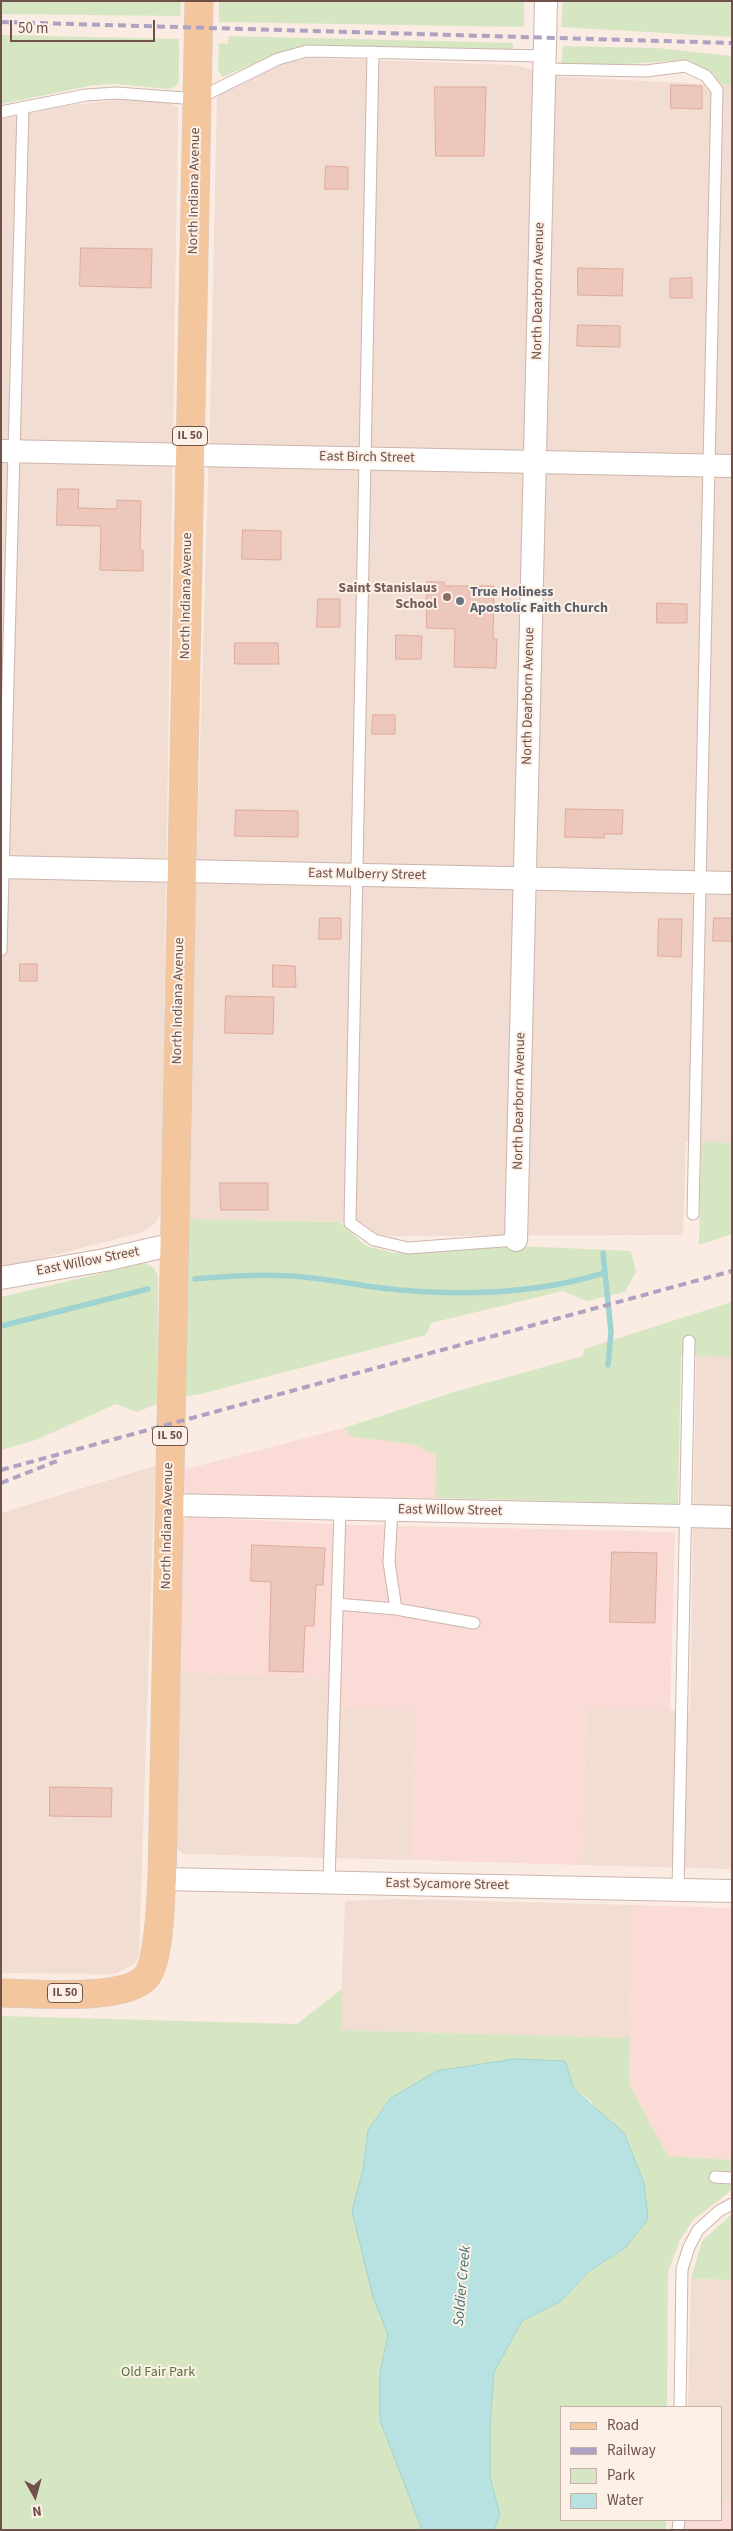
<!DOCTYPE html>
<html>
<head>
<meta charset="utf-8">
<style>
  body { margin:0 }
  #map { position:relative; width:733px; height:2531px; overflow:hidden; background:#faece2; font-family:"Source Sans 3",sans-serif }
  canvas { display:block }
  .frame { position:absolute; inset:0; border:2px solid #6f514a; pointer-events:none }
  .legend { position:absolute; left:560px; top:2406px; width:162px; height:115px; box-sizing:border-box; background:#fdf1e7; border:1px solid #c4b1a8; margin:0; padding:6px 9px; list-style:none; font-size:15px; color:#6f514a }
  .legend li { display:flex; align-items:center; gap:10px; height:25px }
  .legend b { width:25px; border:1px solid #c4b1a8 }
  .north { position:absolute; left:10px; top:2471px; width:50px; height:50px; -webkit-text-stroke:4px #fdf1e7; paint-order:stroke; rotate:173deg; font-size:14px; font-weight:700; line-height:20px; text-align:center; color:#6f514a }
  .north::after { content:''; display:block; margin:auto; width:18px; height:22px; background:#6f514a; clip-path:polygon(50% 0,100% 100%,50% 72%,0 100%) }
  .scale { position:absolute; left:10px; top:20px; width:145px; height:22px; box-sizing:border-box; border:2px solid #6f514a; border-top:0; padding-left:6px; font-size:15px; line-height:18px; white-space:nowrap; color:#6f514a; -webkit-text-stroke:4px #fdf1e7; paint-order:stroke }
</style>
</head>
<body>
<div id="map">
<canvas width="733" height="2531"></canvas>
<div class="frame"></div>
<ul class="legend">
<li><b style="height:6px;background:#f4c69e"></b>Road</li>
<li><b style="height:6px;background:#aea2c2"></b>Railway</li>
<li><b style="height:14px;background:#d7e6c2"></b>Park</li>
<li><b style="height:14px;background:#b8e2e1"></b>Water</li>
</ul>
<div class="north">N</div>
<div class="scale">50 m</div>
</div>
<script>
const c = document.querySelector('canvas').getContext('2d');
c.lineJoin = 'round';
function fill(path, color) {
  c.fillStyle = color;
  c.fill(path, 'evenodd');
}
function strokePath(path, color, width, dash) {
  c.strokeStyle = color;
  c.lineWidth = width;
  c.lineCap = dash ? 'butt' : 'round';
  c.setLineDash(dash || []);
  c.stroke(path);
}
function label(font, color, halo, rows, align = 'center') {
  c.font = font + ' "Source Sans 3",sans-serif';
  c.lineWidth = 4;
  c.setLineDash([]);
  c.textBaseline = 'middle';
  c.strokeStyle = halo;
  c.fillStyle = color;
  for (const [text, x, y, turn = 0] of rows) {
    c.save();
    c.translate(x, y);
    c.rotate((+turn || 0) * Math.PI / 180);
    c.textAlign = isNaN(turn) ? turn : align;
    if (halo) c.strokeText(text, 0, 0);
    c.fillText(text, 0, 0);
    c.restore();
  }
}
fill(new Path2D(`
  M309 58 515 65 560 77 732 85V1143L686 1142 683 1235 387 1236 375 1233 361 1222 186 1219 211 381 217 94 273 67Z
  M131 99 170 102 178 108 161 1210 157 1222 143 1232 1 1269V118L50 107Z
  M696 1355 732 1357V1869L582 1865 586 1709 690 1711Z
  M155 1466 139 1955 134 1964 115 1974 1 1973V1513Z
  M177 1672 326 1679 416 1711 411 1860 185 1854 178 1850 175 1843Z
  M395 1899 632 1905 630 2038 340 2030 345 1901Z
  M691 2279 732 2280V2501H722V2407H688Z`), '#f1ddd1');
fill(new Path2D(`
  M344 1428 352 1437 412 1444 436 1455 435 1498 190 1495 185 1491 183 1470Z
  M189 1517 356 1525 675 1532 670 1711 586 1709 582 1865 411 1860 416 1711 327 1708 326 1679 177 1672 181 1529 183 1521Z
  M632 1905 732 1908V2160L668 2156 629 2084Z
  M722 2501H732V2530H684V2520H722Z`), '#fadbd6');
fill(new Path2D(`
  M1 1H181L180 16 1 14Z
  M219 1H524V27L219 22Z
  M563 1H732V37L561 27Z
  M1 35 179 39V82L175 87 169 89 114 84 94 85 1 104Z
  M229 36 513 43V52L285 51 222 77 218 69 219 43 228 44Z
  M563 46 657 48 732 56V85L721 84 711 72 683 60 610 65 561 64Z
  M701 1142 732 1143V1234L699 1245Z
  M186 1219 340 1222 366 1246 394 1253 519 1246 631 1251 636 1272 625 1292 587 1301 563 1291 431 1323 426 1335 201 1394 183 1397Z
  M145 1263 154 1268 158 1276 157 1404 137 1412 116 1404 36 1440 1 1450V1297Z
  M732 1302V1357L681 1355 678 1504 435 1498 436 1455 412 1444 352 1437 344 1428 454 1392 583 1356 584 1349Z
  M342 1989 341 2030 630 2038 629 2084 668 2156 732 2160V2190L693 2220 680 2240 668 2272 667 2407H562V2520H666V2530H494L500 2515 490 2477V2425L494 2372 522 2321 561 2301 589 2271 625 2248 592 2102 574 2089 565 2061 515 2059 437 2071 368 2130 363 2170 373 2297 388 2335 380 2373 403 2480 422 2530H1V2016L297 2024Z
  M732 2214V2280L691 2279 702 2241Z`), '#d7e6c2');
const water = new Path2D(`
  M515 2059 565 2061 574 2089 624 2133 644 2183 648 2219 625 2248 589 2271 561 2301 522 2321 494 2372 490 2425V2477L500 2515 494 2530H422L380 2420V2373L388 2335 373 2297 352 2211 363 2170 368 2130 391 2098 437 2071Z`);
fill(water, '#b8e2e1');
strokePath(water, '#9fd3d2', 1);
strokePath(new Path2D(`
  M603 1253 611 1332 608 1365
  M195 1279C227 1276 258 1274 290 1276 327 1278 363 1287 400 1290 468 1296 539 1293 604 1273
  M1 1326 148 1289`), '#9fd3d2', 5.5);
const building = new Path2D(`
  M671 85 702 86V109L671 108Z
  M435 87H486L484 156H436Z
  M326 166 348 167V189H325Z
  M81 248 152 249 151 288 80 286Z
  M578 268 623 269 622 296 578 295Z
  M692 278V298H670V279Z
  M578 325 620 326V347L577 346Z
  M58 489H79L78 508 117 509V500L141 501 140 550H143V571L100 570 101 526 57 525Z
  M243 530 281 531V560L242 559Z
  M427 582H444V586H494L493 639H497L496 668 454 667 455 629 427 628Z
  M318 599H340V627H317Z
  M657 603 687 604V623H657Z
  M396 635 422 636 421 659H396Z
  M235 643H278L279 664H235Z
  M373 715H395V734H372Z
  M566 809 623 810 622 834H604V838L565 837Z
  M236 810 298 811V837L235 836Z
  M320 918H341V939H319Z
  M714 918H732V941H713Z
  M659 919H682L681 957 658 956Z
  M20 964H37V981H20Z
  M273 965 295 966 296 987H273Z
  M226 996 274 997 273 1034 225 1033Z
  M220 1183H268V1210H221Z
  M252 1545 325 1548 323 1585H316L314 1626H305L303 1672 269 1671 271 1582 251 1581Z
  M612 1552 657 1553 655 1623 610 1622Z
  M50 1787 112 1788 111 1817 50 1816Z`);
fill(building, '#edc7bb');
strokePath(building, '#dfab9d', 1);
const service = new Path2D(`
  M373 52 350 1223 374 1240 408 1248 516 1240
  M544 69 646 71 685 66 706 76 717 90 693 1214
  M1 112 86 95 117 93 197 99 278 59 307 51 544 56
  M1 950 23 107
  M392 1510 389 1562 396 1609 474 1623
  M337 1604 396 1609
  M329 1883 340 1509
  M678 1890 689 1341
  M715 2177 732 2178
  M680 2407 682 2269 689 2247 698 2230 719 2211 732 2204
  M678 2530 679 2520`);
const minor = new Path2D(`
  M1 451 732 466
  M1 867 732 883
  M516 1240 546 1
  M1 1278 105 1260 174 1244
  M169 1505 732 1517
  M162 1879 732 1891`);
const primary = new Path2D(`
  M1 1993C34 1993 125 2002 146 1977 160 1961 160 1901 162 1879L199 1`);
strokePath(service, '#ccb5ac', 13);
strokePath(minor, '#ccb5ac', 24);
strokePath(primary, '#d4cbc9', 29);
strokePath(service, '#fff', 11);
strokePath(minor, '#fff', 22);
strokePath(primary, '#f4c69e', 28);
strokePath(new Path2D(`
  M1 22 732 43
  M1 1470 732 1271
  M1 1483 57 1461`), '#aea2c2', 4, [8, 5]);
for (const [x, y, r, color] of [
  [447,597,5,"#8d6e63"],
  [460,601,5,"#6b7280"]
]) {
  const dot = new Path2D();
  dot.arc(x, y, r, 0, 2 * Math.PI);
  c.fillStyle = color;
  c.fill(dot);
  strokePath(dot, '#fdf1e7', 2);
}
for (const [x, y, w] of [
  [190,436,35],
  [170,1436,35],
  [65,1993,35]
]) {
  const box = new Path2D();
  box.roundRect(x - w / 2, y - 9.5, w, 19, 4);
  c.fillStyle = '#fdf1e7';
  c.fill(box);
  strokePath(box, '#6f514a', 1);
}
label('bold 12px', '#6f514a', null, [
  ["IL 50",190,436],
  ["IL 50",170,1436],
  ["IL 50",65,1993]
]);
label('14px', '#6f514a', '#fdf1e7', [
  ["North Indiana Avenue",195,191,-89],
  ["North Dearborn Avenue",539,291,-89],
  ["East Birch Street",367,458,1],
  ["North Indiana Avenue",187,596,-89],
  ["North Dearborn Avenue",529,696,-89],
  ["East Mulberry Street",367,875,1],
  ["North Indiana Avenue",179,1001,-89],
  ["North Dearborn Avenue",520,1101,-89],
  ["East Willow Street",88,1262,-11],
  ["East Willow Street",450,1511,1],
  ["North Indiana Avenue",168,1526,-89],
  ["East Sycamore Street",447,1885,1]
]);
label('bold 14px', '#785e54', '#fdf1e7', [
  ["Saint Stanislaus",437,589],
  ["School",437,605]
], 'right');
label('bold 14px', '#5b616d', '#fdf1e7', [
  ["True Holiness",470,593],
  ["Apostolic Faith Church",470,609]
], 'left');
label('14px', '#5a7543', '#fdf1e7', [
  ["Old Fair Park",158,2373]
]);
label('italic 15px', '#407474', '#fdf1e7', [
  ["Soldier Creek",463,2286,-85]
]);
</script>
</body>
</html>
